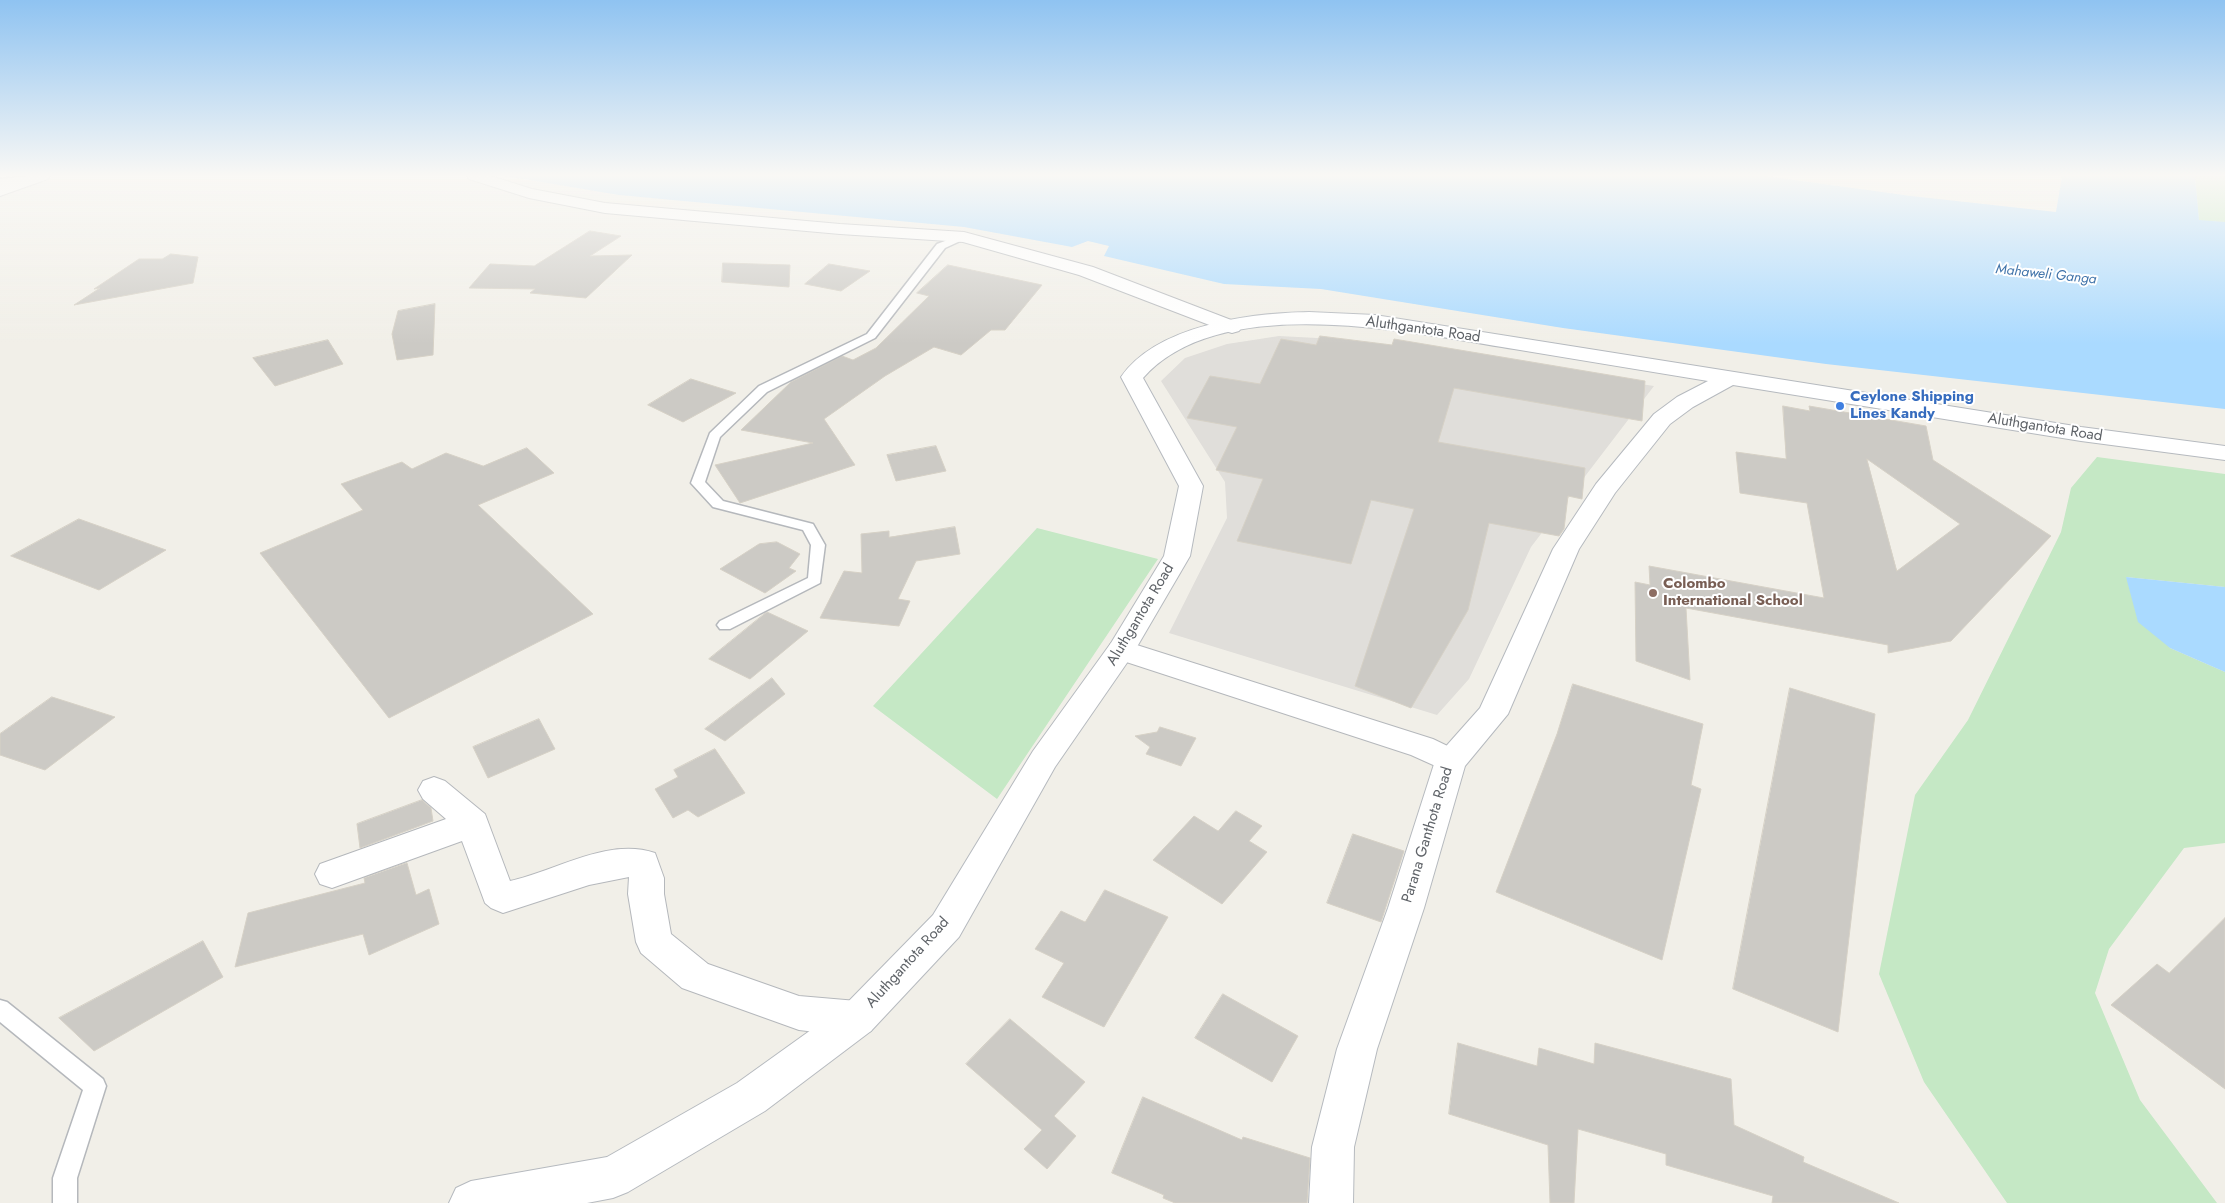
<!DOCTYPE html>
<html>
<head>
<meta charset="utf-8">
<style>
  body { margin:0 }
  canvas { display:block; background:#f1efe8 }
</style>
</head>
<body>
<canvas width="2225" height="1203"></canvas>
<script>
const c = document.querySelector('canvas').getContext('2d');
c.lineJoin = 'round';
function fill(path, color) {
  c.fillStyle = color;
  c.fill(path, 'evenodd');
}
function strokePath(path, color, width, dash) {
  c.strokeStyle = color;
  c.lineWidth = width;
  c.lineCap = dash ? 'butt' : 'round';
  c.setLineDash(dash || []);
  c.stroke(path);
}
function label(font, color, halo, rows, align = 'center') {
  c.font = font + ' Jost,sans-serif';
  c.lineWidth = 4;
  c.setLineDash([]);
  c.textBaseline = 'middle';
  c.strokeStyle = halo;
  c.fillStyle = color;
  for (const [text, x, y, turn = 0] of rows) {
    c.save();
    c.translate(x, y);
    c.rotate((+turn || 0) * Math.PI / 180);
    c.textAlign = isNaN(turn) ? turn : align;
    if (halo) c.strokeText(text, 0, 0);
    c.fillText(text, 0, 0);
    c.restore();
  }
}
fill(new Path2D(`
  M1279 336 1336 339 1654 386 1531 547 1469 679 1437 715 1169 633 1227 518 1225 482 1161 381 1185 358 1227 344Z`), '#e0deda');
fill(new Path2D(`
  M2195 176H2225V222L2199 221Z
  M2097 457 2225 474V587L2126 577 2170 648 2225 672V843L2184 848 2109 949 2095 993 2140 1100 2217 1203H2007L1924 1082 1879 974 1915 795 1968 720 2061 532 2071 488Z
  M1037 528 1158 559 997 799 873 706Z`), '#c5e8c5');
fill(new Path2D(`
  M505 176H1766L1911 196 2056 212 2062 176H2195L2199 220 2225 222V409L1826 364 1563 328 1321 289 1224 284 1104 256 1109 246 1088 241 1072 247 964 227 619 195Z
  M2126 577 2225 587V672L2170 648 2138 622Z`), '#aadaff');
const building = new Path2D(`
  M590 231 621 236 590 256 632 255 586 298 530 293 535 289 469 288 490 264 534 266Z
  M171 254 198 257 193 283 74 305 100 288 94 289 139 259H162Z
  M723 263 790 265 789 287 722 282Z
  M829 264 870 271 841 291 805 284Z
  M948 265 1042 285 1005 330H991L961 355 934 347 885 376 824 419 855 465 740 503 715 465 813 443 741 430 791 382 842 356 853 360 876 348 929 296 917 293Z
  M435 304 433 355 397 360 392 334 398 311Z
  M1320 336 1392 345 1394 339 1645 381 1642 421 1454 388 1438 442 1585 468 1582 499 1568 496 1564 529 1559 536 1489 523 1468 610 1411 708 1355 686 1414 509 1371 500 1351 564 1237 541 1263 479 1216 470 1237 427 1187 418 1210 376 1260 384 1281 339 1316 345Z
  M328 340 343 364 275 386 253 358Z
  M691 379 736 393 683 422 648 405Z
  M1783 406 1810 411 1809 406 1926 426 1933 460 2051 536 1951 641 1888 653V645L1686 608 1690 680 1636 661 1635 582 1650 585 1649 566 1824 598 1807 503 1740 493 1736 452 1786 459ZM1867 459 1960 524 1897 571Z
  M936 446 946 471 896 481 887 455Z
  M527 448 554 473 478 505 593 614 389 718 260 553 363 510 341 484 402 462 412 469 446 453 483 466Z
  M79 519 166 550 99 590 11 556Z
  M955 527 960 554 916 561 898 599 910 601 899 626 820 618 844 571 862 573 861 534 889 531V537Z
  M777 542 800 554 789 568 796 571 765 593 720 569 759 544Z
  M767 612 808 631 750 679 709 659Z
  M772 678 785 694 725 741 705 729Z
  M1573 684 1703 724 1691 785 1701 789 1662 960 1496 892 1557 734Z
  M1790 688 1875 714 1838 1032 1733 989Z
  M52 697 115 717 45 770 0 755V734Z
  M539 719 555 749 488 778 473 747Z
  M1160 727 1196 738 1181 766 1146 754 1150 747 1135 736 1157 732Z
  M715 749 745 793 698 817 688 810 673 818 655 789 678 777 674 770Z
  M422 800 431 808 433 821 360 848 357 824Z
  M1236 811 1262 826 1249 841 1267 852 1222 904 1153 860 1194 816 1218 831Z
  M1353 834 1404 851 1381 922 1327 903Z
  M407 863 416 895 429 889 439 924 369 955 363 934 235 967 248 913 365 883 364 878Z
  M1105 890 1168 917 1104 1027 1042 997 1064 963 1035 949 1061 911 1085 922Z
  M2225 918V1089L2111 1005 2157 964 2169 973Z
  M203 941 223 977 94 1051 59 1018Z
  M1223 994 1298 1036 1272 1082 1195 1038Z
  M1010 1019 1085 1082 1054 1116 1076 1136 1047 1169 1024 1149 1042 1130 966 1064Z
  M1458 1043 1537 1066 1539 1048 1594 1064 1595 1043 1731 1079 1734 1125 1804 1157 1803 1162 1899 1203H1772L1773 1196 1666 1165V1154L1578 1129 1574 1203H1550L1548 1145 1449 1114Z
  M1143 1097 1242 1140 1243 1137 1310 1158 1307 1203H1175L1163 1198 1164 1195 1112 1173Z`);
fill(building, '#cccac5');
strokePath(building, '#d6d1c6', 1);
const lane = new Path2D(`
  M31 176 35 179 34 181 0 185V179Z
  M961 235 969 237 945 248 875 338 767 392 720 437 705 482 723 501 813 524 825 545 820 583 730 629H720L717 625 720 621 808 578 811 545 803 530 713 507 691 483 710 433 759 386 867 334 937 244Z
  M0 1000 7 1002 103 1079 106 1086 77 1178V1203H53V1178L83 1090 0 1022Z`);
const street = new Path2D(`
  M27 176H50L48 179 0 196V185Z
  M467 176H491L532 189 605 203 840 224 964 232 1093 267 1239 323 1242 327 1239 331 1232 333 1225 331 1079 275 963 242 840 234 605 213 529 198 469 179Z
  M1121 640 1433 739 1462 753 1467 761 1462 769 1451 773 1411 755 1111 657 1107 650 1111 643Z
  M434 777 445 781 485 814 510 881C556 871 608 837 655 853L664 878V894L671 934 708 964 799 996 857 1001 871 1007 876 1019 871 1031 857 1037 799 1030 682 988 641 953 636 942 628 894 629 877 589 885 503 913 491 908 485 903 462 841 332 888 320 884 315 874 320 864 446 819 423 799 418 790 423 781Z`);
const secondary = new Path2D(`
  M1309 312 1375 315 2081 427 2225 446V460L2081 441 1733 385 1693 407 1670 424 1615 493 1579 549 1508 714 1465 766 1424 908 1377 1049 1354 1147 1353 1203H1309L1312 1147 1337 1049 1388 908 1435 761 1440 753 1480 708 1553 549 1596 484 1654 414 1677 397 1708 381C1643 370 1578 360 1514 349 1413 333 1221 290 1143 378L1203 486 1190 556 1131 657 1055 767 959 937 871 1031 765 1111 628 1192 613 1198 587 1203H449L456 1188 471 1181 607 1157 737 1083 843 1007 933 915 1033 751 1111 643 1164 556 1179 486 1121 377C1157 325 1250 313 1309 312Z`);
strokePath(lane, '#b5b8bc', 3);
strokePath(street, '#b5b8bc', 2);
strokePath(secondary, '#b6babf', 2);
fill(lane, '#fff');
fill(street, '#fff');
fill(secondary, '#fff');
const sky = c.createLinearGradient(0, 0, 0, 344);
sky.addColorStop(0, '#8fc3f1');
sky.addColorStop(0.51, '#f9f8f5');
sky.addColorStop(1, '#f9f8f500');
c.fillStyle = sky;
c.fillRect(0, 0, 2225, 344);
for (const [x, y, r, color] of [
  [1840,406,5,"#3f7fe0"],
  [1653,593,5,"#8d6e63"]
]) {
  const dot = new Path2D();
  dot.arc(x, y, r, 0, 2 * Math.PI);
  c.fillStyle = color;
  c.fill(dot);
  strokePath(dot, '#fff', 2);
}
label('italic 14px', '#4174aa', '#fff', [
  ["Mahaweli Ganga",2046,275,6]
]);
label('15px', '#5f6368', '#fff', [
  ["Aluthgantota Road",1423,330,8],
  ["Aluthgantota Road",2045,428,9],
  ["Aluthgantota Road",1141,615,-59],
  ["Parana Ganthota Road",1428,835,-73],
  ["Aluthgantota Road",908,963,-48]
]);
label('bold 15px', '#366cbe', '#fff', [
  ["Ceylone Shipping",1850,397],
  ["Lines Kandy",1850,414]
], 'left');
label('bold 15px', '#785e54', '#fff', [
  ["Colombo",1663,584],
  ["International School",1663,601]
], 'left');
</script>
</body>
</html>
